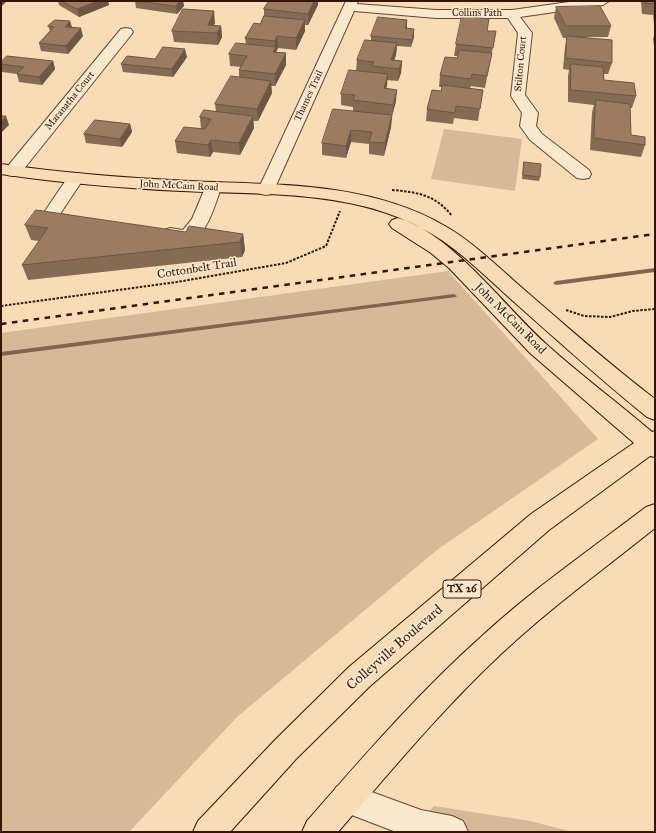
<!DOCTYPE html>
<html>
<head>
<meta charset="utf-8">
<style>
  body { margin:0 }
  #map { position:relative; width:656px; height:833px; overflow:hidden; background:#f7dcb5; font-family:"IM FELL Great Primer",serif }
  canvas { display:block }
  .frame { position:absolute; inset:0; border:2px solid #371506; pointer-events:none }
</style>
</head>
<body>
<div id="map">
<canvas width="656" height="833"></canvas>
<div class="frame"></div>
</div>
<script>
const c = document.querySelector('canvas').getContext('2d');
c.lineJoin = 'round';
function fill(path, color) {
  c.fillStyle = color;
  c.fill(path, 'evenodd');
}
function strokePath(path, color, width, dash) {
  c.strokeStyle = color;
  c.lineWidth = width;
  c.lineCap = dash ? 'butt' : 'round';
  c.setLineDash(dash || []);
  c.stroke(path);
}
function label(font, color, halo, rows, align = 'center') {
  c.font = font + ' "IM FELL Great Primer",serif';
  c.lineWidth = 3;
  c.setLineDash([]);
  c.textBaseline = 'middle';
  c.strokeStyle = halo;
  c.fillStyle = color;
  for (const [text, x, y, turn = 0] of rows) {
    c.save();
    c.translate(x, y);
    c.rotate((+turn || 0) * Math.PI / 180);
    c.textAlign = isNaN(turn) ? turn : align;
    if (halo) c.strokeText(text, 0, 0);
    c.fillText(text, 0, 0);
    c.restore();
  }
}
fill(new Path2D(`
  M444 129 522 139 515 191 431 179Z
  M448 271 598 439 437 550 237 717 129 832H1V333Z
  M434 806 530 821 573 832H411Z`), '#d6ba97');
fill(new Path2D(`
  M655 268V272L556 285 553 283 556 281Z
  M454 294 457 296 456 297 1 356V352Z`), '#83644c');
const minor = new Path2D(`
  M346 1H358L357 4 436 10H512L576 1H609L603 5 520 17 532 33 525 95 538 113 536 126 542 134 589 170 591 174 589 178 583 179 577 178 530 140 520 126 522 113 511 96 518 33 508 18H436L354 11 274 190 272 194 266 195 260 194 258 190Z
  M126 28 131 29 133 32 131 35 19 175 13 176 7 175 5 171 7 167 121 29Z
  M76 173 82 174 84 178 60 214 76 217 79 221 76 225 70 227 43 222 40 218 43 214 70 174Z
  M213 183 219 184 221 188C216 202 207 235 191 241 183 243 172 240 164 238L161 234 164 230 170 228 183 230 192 219 205 188 207 184Z
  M347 783 421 810 452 816 463 821 468 832H396L336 809 332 798 336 787Z`);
const major = new Path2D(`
  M1 164C63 173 127 178 189 181 275 185 368 181 445 226 473 242 497 266 521 287 565 325 609 364 655 399V420L647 417C601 380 557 340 513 301 487 278 462 252 432 234 359 189 264 195 181 191 121 188 60 183 1 174Z
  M398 218C450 232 505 307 545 343 579 374 617 402 652 432L655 431V457L650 456 549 530 369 687 296 759 230 832H193L198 821 276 739 349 667 531 514 634 443 530 353 449 268 431 253 392 228 389 224 392 220Z
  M655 504V528C604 569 550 608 502 653 443 708 391 771 338 832H302L307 821C363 757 418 693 482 636 533 589 591 549 646 507Z`);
strokePath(minor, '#674732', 2);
strokePath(major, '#371506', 2);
strokePath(new Path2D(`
  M392 190C417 192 436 195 452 216
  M1 306 177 282 286 263 326 246 340 211
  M566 310 584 316 610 317 633 311 655 309`), '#371506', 2, [2.5, 1.5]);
fill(minor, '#fae8cf');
fill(major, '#f7dcb5');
strokePath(new Path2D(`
  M1 324 655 234`), '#371506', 2.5, [5.5, 5.5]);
fill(new Path2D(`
  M58 1H108L109 5 79 17 59 5Z
  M132 1H183L184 6 177 14 136 8 135 1Z
  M269 1H318V5L308 25H305V31L296 50 278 48 276 52 286 53V65L275 86H271L272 93 258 121H253L254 128 240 155 213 152 210 157 177 153 175 141 201 129 200 117 216 111 215 104 239 77V70L241 67 230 66 229 54 246 44 245 38 260 24 264 16V9Z
  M641 1H655V25H654L653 15 642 14Z
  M556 7 611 26 608 37H585L612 63 608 74H604V80L636 96 632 108H630L631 135 645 145 641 157 590 150 592 112 594 105 568 102V76L569 70 563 69 565 47 567 38H563L554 18Z
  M70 21 72 27 83 36 68 54 41 51 39 43 50 31 48 26Z
  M215 23 214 25 221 26 222 37 218 45 174 42 172 31Z
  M407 28 414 29V37L411 47 397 46 396 55 394 60 402 61 401 73 398 81 387 80 386 88 396 101 392 116 391 127 384 156 369 154V144L351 142 346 158 322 155V143L353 111V107L341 105V94L356 71 357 60 371 40V36Z
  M487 31H496L485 88 471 86 470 88 483 90 478 121 454 118 453 124 426 121 427 109 441 91 442 87H439L440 75 457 58V56H454L456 44Z
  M655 33V52L653 39Z
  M187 57 173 77 123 72 121 64 155 59Z
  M53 61 55 69 42 85 19 82 17 74 2 72 1 69V62Z
  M130 124 132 132 122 147 86 143 84 134Z
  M524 162 540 177 539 181 522 179Z
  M25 225 186 232 243 234 245 250 242 257 28 280 22 265 39 241 31 240Z`), '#856b53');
fill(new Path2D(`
  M1 1H7L1 7Z
  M98 1H108L109 5 79 17 77 9Z
  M180 1H183L184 6 177 14 176 6Z
  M314 1H318V5L308 25V14Z
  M214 11 215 23 210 33 208 25Z
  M305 20V31L296 50V38Z
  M407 20V28L404 36 405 28Z
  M70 21 72 29 65 27Z
  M221 26 222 37 218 45 217 33Z
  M81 28 83 36 68 54 66 46Z
  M414 29V37L411 47 412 40Z
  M277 36 278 48 276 52V59L273 52 275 48V41Z
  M397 43 396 55 392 68 391 60Z
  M185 49 187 57 173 77 172 69Z
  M286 53V65L275 86V74Z
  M53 61 55 69 42 85 39 77Z
  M402 61 401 73 398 81 399 69Z
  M388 74 387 86 383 100 384 88Z
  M271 81 272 93 258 121 257 109Z
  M397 90 396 101 392 116 393 105Z
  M392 115 391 127 384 156 385 143Z
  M6 116 9 125 1 133V122Z
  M253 116 254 128 240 155 239 143Z
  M130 124 132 132 122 147 120 139Z
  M351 130V142L346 158V146Z
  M211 140 213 152 210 157 208 145Z
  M243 234 245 250 242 257 240 242Z`), '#6c5744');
const building = new Path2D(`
  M62 1H98L77 9Z
  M137 1H180L176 6Z
  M269 1H314L308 14 264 9Z
  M645 1H655V4L645 3Z
  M600 6 611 26H566L556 7Z
  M183 9 214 11 208 25 221 26 217 33 172 31Z
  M264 16 305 20 296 38 277 36 275 41 245 38 254 23 260 24Z
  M462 16 489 19 487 31H496L493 48 456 44Z
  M378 17 407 20 405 28 414 29 412 40 371 36Z
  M55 20 70 21 65 27 81 28 66 46 39 43 54 27 48 26Z
  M567 36 612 40V63L566 58Z
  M365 40 397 43 391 60 402 61 399 69 372 66 374 62 357 60Z
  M236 43 276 47 273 52 286 53 275 74 239 70 247 56 229 54Z
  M163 47 185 49 172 69 121 64 127 56 155 59Z
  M459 50 492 53 487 76 472 74 471 79 440 75 445 57 457 58Z
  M7 56 53 61 39 77 17 74 24 67 1 64V62Z
  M571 64 603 67 604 80 634 83 636 96 571 90Z
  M349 70 388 74 384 88 397 90 393 105 353 100 355 95 341 94Z
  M231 76 271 81 257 109 215 104Z
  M442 85 483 90 480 109 456 106 455 113 427 109 432 90 441 91Z
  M596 100 630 104 631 135 645 137V145L594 138Z
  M333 109 392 115 385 143 369 142 372 132 351 130 346 146 322 143Z
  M204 110 253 116 239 143 211 140 208 145 175 141 184 127 205 129 211 119 200 117Z
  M1 116H6L1 122Z
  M95 120 130 124 120 139 84 134Z
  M524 162 541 164 540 177 523 175Z
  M36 210 186 232 189 226 243 234 240 242 22 265 48 228 25 225Z`);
fill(building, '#9b7c61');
strokePath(building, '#6c5744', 1);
label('10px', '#371506', '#fae8cf', [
  ["Collins Path",477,14],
  ["Stilton Court",521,64,-85],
  ["Thames Trail",309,96,-65],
  ["Maranatha Court",70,101,-51],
  ["John McCain Road",179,186,3]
]);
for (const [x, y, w] of [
  [462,589,38]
]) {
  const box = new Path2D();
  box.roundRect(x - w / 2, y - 9, w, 18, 3);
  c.fillStyle = '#fae8cf';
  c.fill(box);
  strokePath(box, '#371506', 1);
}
label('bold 11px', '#371506', null, [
  ["TX 26",462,589]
]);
label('12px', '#371506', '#fae8cf', [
  ["Cottonbelt Trail",197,269,-9],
  ["John McCain Road",510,319,45]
]);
label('14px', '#371506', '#fae8cf', [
  ["Colleyville Boulevard",395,648,-41]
]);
</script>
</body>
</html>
